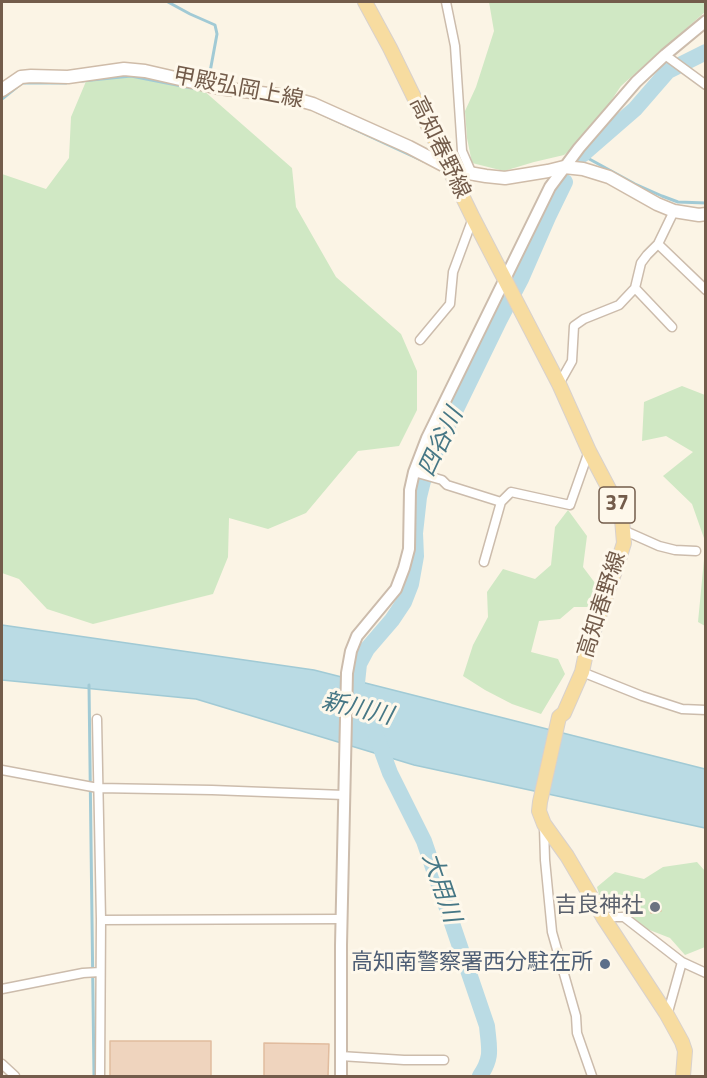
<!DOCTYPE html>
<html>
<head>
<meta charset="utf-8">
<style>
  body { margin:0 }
  #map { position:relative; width:707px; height:1078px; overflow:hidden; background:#fbf4e5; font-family:"Titillium Web",sans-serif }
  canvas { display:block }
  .frame { position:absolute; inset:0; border:3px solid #735c4b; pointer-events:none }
</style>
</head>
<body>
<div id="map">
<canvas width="707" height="1078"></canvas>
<div class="frame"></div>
</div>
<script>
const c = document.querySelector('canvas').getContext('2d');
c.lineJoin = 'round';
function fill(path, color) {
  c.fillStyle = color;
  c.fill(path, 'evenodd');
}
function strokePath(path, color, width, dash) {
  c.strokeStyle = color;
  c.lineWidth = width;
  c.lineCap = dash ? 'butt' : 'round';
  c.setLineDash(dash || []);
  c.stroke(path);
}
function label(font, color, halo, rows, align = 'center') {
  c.font = font + ' "Titillium Web","Noto Sans JP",sans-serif';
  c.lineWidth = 6;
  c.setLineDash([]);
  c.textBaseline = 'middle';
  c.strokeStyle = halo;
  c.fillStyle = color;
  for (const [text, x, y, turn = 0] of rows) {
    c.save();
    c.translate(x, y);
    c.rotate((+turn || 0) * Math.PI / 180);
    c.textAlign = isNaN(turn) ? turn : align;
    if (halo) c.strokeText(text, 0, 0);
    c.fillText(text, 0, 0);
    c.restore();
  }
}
fill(new Path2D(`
  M489 2H705V12L621 86 588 135 564 155 534 162 504 171 472 163 467 138 465 111 476 87 494 31Z
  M127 71 203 90 292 168 296 207 336 277 401 334 417 371V410L399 446 358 451 306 513 268 529 229 518 228 557 213 594 93 624 47 609 19 579 2 573V174L46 189 69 158 71 117 87 79Z
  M682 386 705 395V541L692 504 663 476 693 452 666 436 642 441 644 402Z
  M568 510 587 536 583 567 601 591 596 607H574L560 619 539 621 531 652 558 659 565 674 541 714 512 704 485 690 463 676 473 645 488 617 487 592 503 569 535 579 551 565 555 527Z
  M705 549 706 626H705L698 622Z
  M697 862 705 871V947L685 955 670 938 647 929 623 911 602 905 597 887 615 872 644 879 663 867Z`), '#d0e8c4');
const water = new Path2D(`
  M2 625 314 670 705 769V828L414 765 196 699 2 680Z`);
fill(water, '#badbe4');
strokePath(water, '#a1cad5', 1.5);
strokePath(new Path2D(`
  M168 2 190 14 215 25 217 34 210 72 213 82
  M82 81 131 76 197 89
  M2 99 22 83H66
  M317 112 423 161
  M582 155 635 184 662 196 678 202 706 203
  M89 685 94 1076`), '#a1cad5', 3);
strokePath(new Path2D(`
  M582 155 635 109 668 71 706 52
  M355 702 359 664 367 649 392 620 404 602 411 584 416 556 415 533 419 497 423 481 442 438 500 319 521 279 548 217 565 182
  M376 735 390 773 424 841 487 1026C489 1048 493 1057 480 1076`), '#badbe4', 16);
const building = new Path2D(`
  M659 904 661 911 651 913 650 905Z
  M110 1041H211V1076H110Z
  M264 1043 329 1044 328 1076H264Z`);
fill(building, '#efd4be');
strokePath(building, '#e1bc9f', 1.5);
const minor = new Path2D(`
  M446 2 455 46 462 151 472 174
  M665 55 706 85
  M658 244 706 290
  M635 288 672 327
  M420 340 450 304 453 272 473 218
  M559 384 572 361 574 326 584 319 619 305 635 288 641 263 647 255 658 244 674 211
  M414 472 442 480 447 485 501 502 511 492 570 505 589 451
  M623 530 659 546 675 550 696 551
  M484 562 501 502
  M582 672 642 696 682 709 706 710
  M97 719 101 920 100 1076
  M2 770 98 788 212 790 344 795
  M544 827 545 860 552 932 576 1016 577 1033 592 1076
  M603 917H624L682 962 668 1012 666 1013
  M101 920 341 919
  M682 962 706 973
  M2 989 83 973 100 972
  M340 1056 404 1060H444
  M2 1064 15 1076`);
const tertiary = new Path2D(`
  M341 1076V945L347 673 351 651 357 636 396 589 404 568 409 549 410 490 414 472 427 438 550 187 579 148 636 82 665 55 706 21`);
const secondary = new Path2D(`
  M2 90 21 77 31 76 68 77 124 69 145 71 219 88 285 96 313 104 409 147 449 168 463 172 486 176 505 178 548 171 564 167 583 169 609 177 657 204 674 211 699 215 706 214`);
const primary = new Path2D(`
  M365 2 390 48 473 218 559 384 589 451 619 508 622 519 624 543 618 562 586 653 582 672 564 713 559 717 540 802 539 811 544 824 567 856 603 917 666 1013 682 1042 685 1051 683 1076`);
strokePath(minor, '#ccbcac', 11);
strokePath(tertiary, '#ccbcac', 14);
strokePath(secondary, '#cfbca9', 15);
strokePath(primary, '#d8d1cd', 16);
strokePath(minor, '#fff', 8);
strokePath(tertiary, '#fff', 10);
strokePath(secondary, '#fff', 12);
strokePath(primary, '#f7dca0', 14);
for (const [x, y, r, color] of [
  [655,907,6,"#6b7280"],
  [605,964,6,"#5c6f8a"]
]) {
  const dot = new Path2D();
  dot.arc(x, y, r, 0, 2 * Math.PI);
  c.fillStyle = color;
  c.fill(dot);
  strokePath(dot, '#fef8eb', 2);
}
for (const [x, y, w] of [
  [617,505,36]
]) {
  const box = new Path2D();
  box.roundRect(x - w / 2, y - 18, w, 36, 4.5);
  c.fillStyle = '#fef8eb';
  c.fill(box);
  strokePath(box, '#735c4b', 1.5);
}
label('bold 21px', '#735c4b', null, [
  ["37",617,505]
]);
label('22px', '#735c4b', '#fef8eb', [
  ["甲殿弘岡上線",238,89,11],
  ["高知春野線",439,148,64],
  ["高知春野線",603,605,-72]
]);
label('22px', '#5b616d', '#fef8eb', [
  ["吉良神社",643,907]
], 'right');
label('22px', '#4e5e75', '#fef8eb', [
  ["高知南警察署西分駐在所",593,964]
], 'right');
label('italic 24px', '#467785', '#fef8eb', [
  ["四谷川",442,443,-65],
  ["新川川",357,710,13],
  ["大用川",440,888,71]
]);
</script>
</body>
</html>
